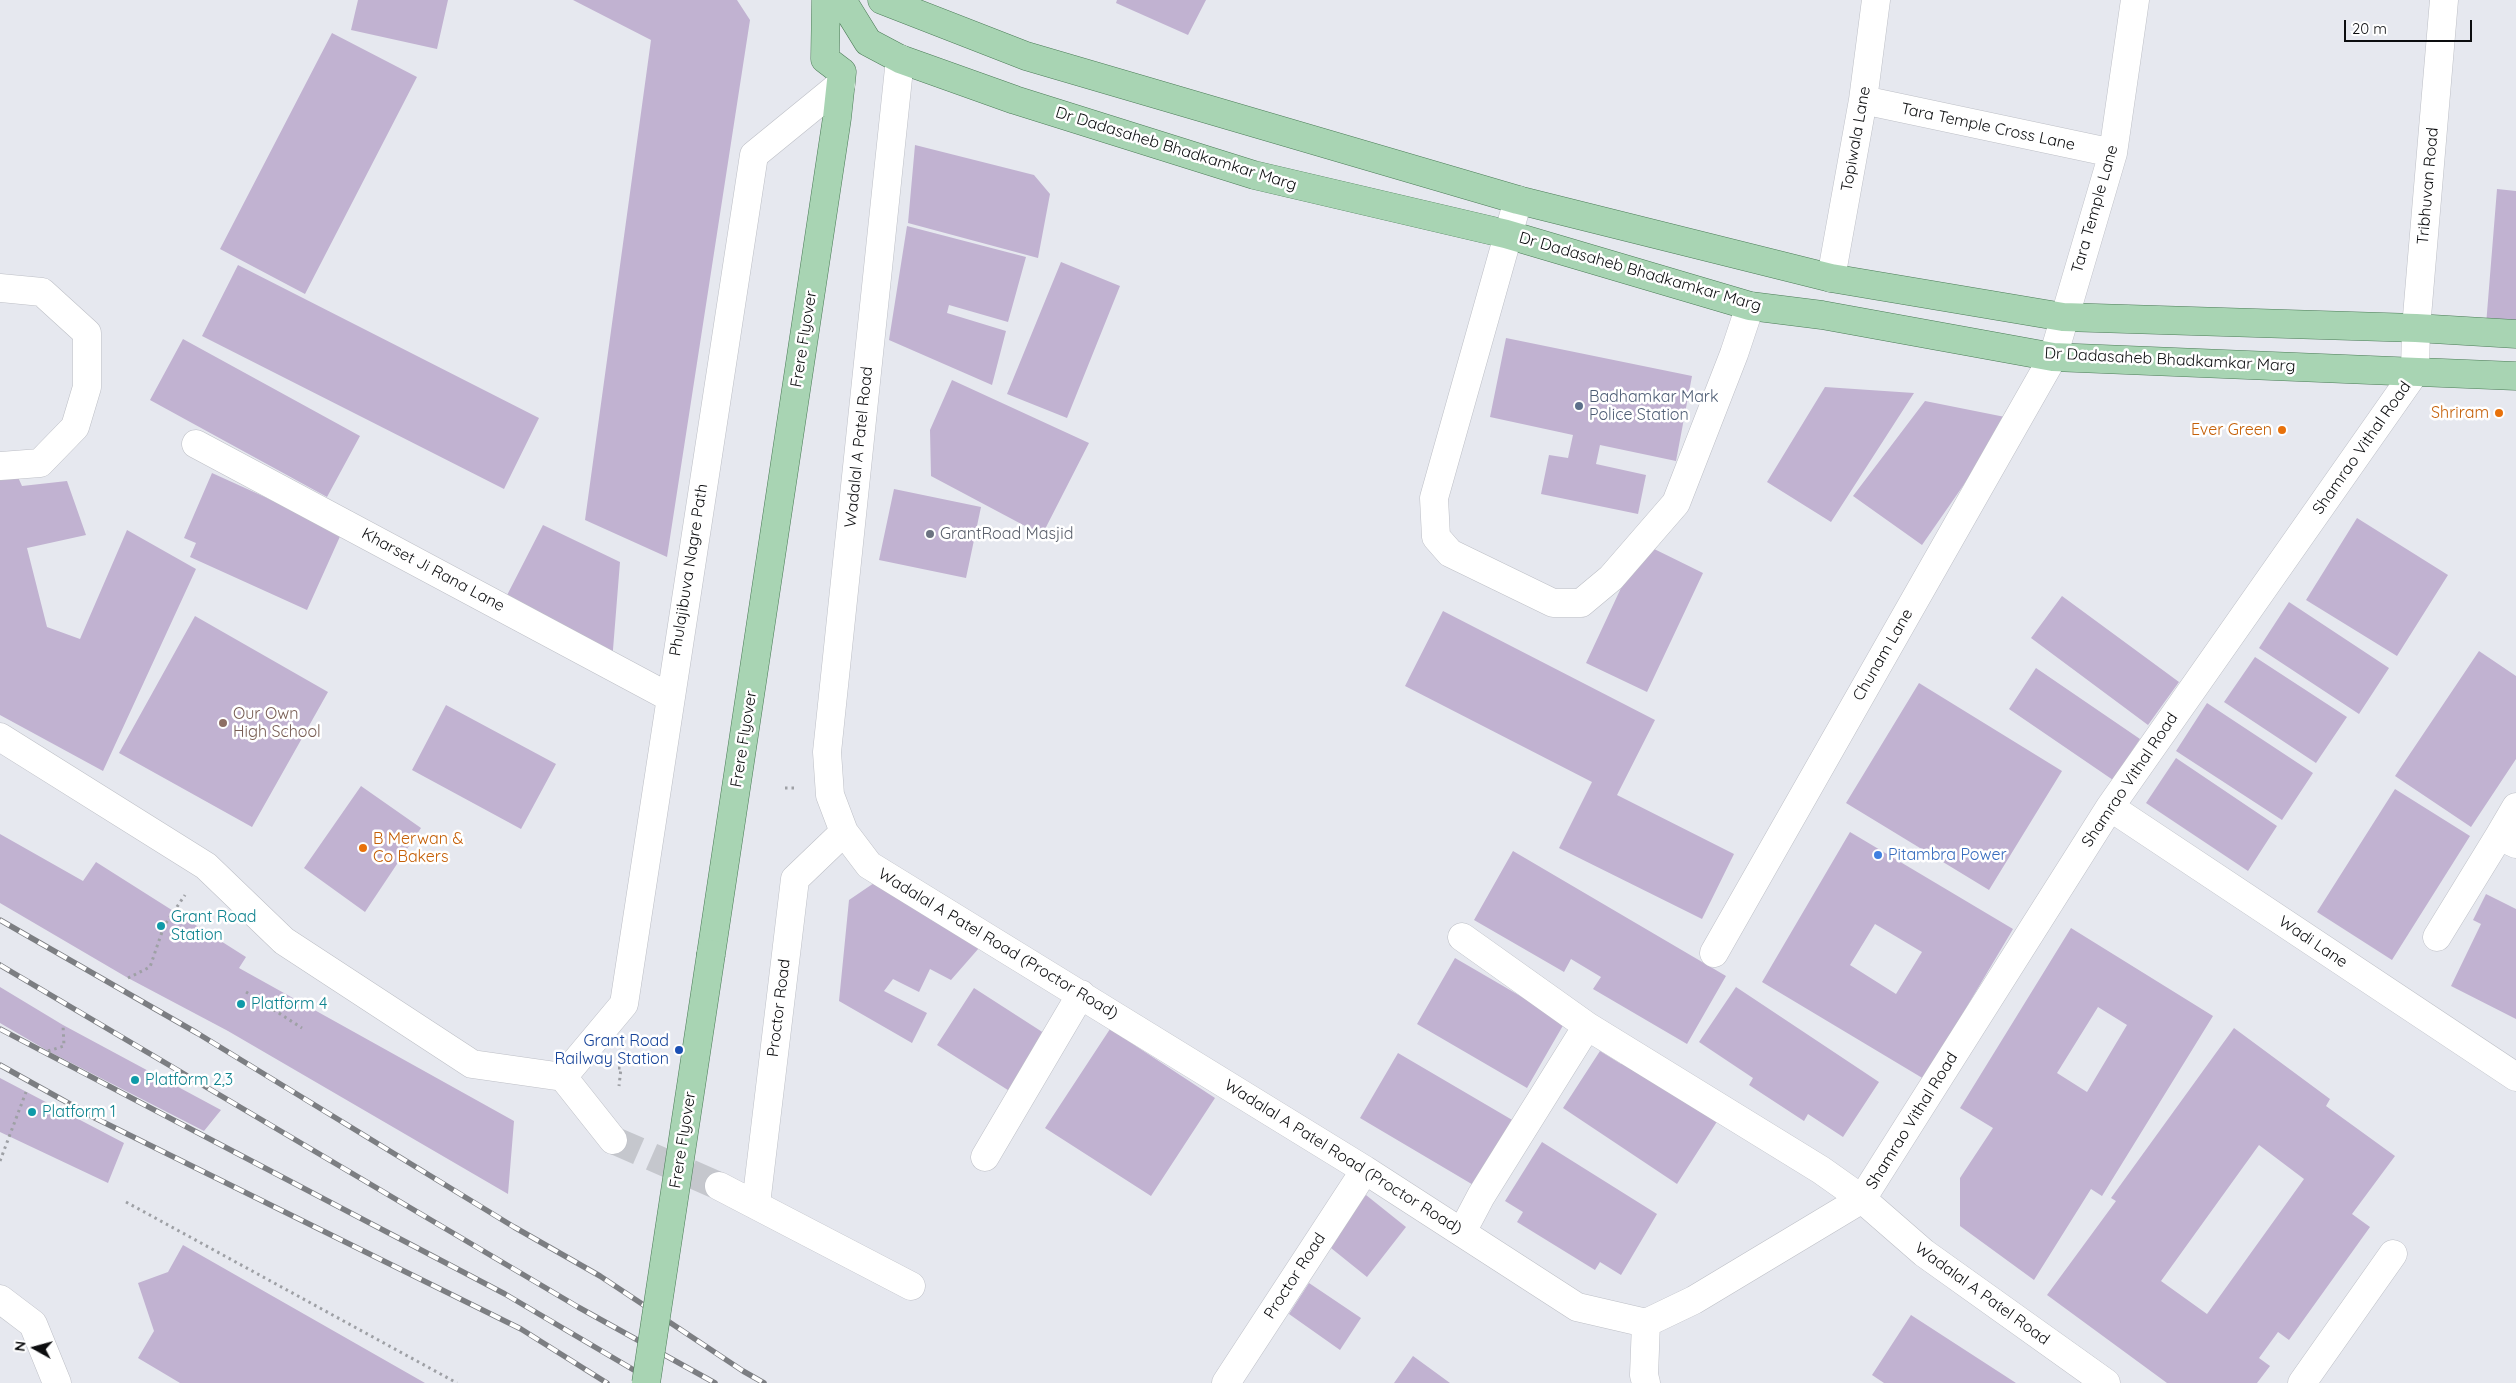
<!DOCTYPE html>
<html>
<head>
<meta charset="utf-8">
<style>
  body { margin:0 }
  #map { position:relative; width:2516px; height:1383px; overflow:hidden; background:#e6e8ef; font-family:Quicksand,sans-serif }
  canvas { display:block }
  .north { position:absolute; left:10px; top:1323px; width:50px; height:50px; -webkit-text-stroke:4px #fff; paint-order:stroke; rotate:277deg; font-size:14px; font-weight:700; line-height:20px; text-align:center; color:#0c0d0f }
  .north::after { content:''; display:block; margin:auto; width:18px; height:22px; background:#0c0d0f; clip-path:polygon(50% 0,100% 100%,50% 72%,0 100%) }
  .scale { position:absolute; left:2344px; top:20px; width:128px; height:22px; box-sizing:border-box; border:2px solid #0c0d0f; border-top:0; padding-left:6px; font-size:15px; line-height:18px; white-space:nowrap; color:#0c0d0f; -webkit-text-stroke:4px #fff; paint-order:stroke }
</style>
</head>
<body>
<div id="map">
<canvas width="2516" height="1383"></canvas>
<div class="north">N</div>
<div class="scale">20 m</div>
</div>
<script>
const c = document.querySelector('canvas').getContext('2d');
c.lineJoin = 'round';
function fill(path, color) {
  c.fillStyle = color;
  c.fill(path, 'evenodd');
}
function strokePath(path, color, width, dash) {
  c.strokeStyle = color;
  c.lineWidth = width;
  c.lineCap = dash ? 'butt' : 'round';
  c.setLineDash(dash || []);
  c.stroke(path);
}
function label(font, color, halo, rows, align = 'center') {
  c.font = font + ' Quicksand,sans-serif';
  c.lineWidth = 5;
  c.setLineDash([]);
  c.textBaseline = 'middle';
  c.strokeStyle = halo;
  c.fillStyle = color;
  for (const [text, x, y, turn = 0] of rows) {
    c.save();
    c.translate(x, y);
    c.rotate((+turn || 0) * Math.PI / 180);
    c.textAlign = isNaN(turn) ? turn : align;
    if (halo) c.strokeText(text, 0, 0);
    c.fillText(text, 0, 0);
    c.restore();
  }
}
fill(new Path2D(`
  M358 0H448L437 49 351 30Z
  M573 0H737L750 20 667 557 585 520 651 40Z
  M1117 0H1206L1188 35 1116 3Z
  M332 33 417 77 305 294 220 249Z
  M915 145 1034 175 1050 194 1038 258 908 223Z
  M2497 189 2516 191V327L2486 325Z
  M907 226 1026 257 1008 322 949 305 947 313 1006 331 992 385 889 340Z
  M1061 262 1120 286 1067 418 1007 394Z
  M238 265 539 418 504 489 202 336Z
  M1506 338 1692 376 1676 461 1600 445 1596 464 1646 475 1638 514 1541 494 1549 455 1568 458 1573 435 1490 417Z
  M183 339 360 436 327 497 150 400Z
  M952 380 1089 443 1042 535 931 476 930 430Z
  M1825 387 1914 393 1831 522 1767 482Z
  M1925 401 2010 418 1922 545 1853 496Z
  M212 473 342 532 307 610 190 557 196 543 184 538Z
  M17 475 22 486 67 481 86 535 27 548 47 627 80 639 127 530 196 569 103 771 0 715V480Z
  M894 489 981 507 966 578 879 560Z
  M2357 518 2448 575 2397 656 2306 600Z
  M543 525 620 562 612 662 503 603Z
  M1642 543 1703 573 1647 692 1586 663Z
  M2062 596 2179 682 2148 725 2031 638Z
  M2289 602 2389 668 2359 714 2259 648Z
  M1443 611 1655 720 1617 795 1734 854 1702 919 1559 848 1592 782 1405 686Z
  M195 616 328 692 252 827 119 753Z
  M2479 651 2516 676V759L2471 827 2395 776Z
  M2255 657 2347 717 2316 763 2224 702Z
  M2036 668 2140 739 2113 780 2009 709Z
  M1919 683 2062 771 1989 890 1846 803Z
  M2207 703 2313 773 2282 820 2176 751Z
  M446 705 556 764 521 829 412 770Z
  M2176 758 2277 826 2248 871 2146 803Z
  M361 786 421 828 365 912 304 868Z
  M2395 789 2470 836 2392 960 2317 912Z
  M1850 832 2013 929 1924 1079 1762 982ZM1875 924 1922 952 1896 994 1850 965Z
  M0 834 83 881 96 862 246 957 239 968 514 1121 508 1194 228 1031 128 978 0 903Z
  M1513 851 1726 976 1687 1044 1593 989 1601 977 1571 959 1564 972 1474 920Z
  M874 883 979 948 951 980 930 969 919 992 893 979 884 991 927 1013 912 1043 839 1001 849 900Z
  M2486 894 2516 909V1019L2451 986 2481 924 2473 920Z
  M2071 928 2213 1016 2102 1196 2091 1189 2034 1280 1960 1226V1178L1993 1128 1960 1108ZM2098 1007 2127 1025 2087 1092 2057 1073Z
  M1455 958 1565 1022 1527 1088 1417 1024Z
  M0 987 63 1025 221 1110 204 1131 48 1051 0 1023Z
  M1736 987 1879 1082 1843 1137 1808 1114 1804 1121 1749 1085 1753 1078 1699 1042Z
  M974 988 1047 1035 1011 1092 937 1045Z
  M2234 1028 2330 1099 2326 1106 2395 1156 2352 1214 2370 1227 2289 1340 2278 1332 2259 1358 2270 1366 2257 1383H2167L2047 1295 2116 1201 2111 1198ZM2259 1145 2304 1179 2207 1314 2161 1281Z
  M1110 1029 1215 1098 1151 1196 1045 1128Z
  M1600 1051 1621 1064 1625 1059 1718 1120 1677 1184 1563 1108Z
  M1398 1053 1514 1121 1475 1186 1360 1118Z
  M0 1078 124 1143 108 1183 0 1132Z
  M1542 1142 1657 1214 1621 1275 1600 1262 1595 1270 1517 1222 1523 1212 1505 1201Z
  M1366 1195 1406 1227 1367 1277 1326 1244Z
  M183 1245 425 1383H180L138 1358 154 1331 138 1283 168 1272Z
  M1309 1283 1361 1318 1340 1350 1289 1314Z
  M1911 1315 2016 1383H1884L1872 1375Z
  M1413 1356 1450 1383H1394Z`), '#c1b2d1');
strokePath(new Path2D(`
  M613 1140 719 1186`), '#c5c7cd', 28, [28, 14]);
const minor = new Path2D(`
  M900 59 827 752 830 795 844 832 869 865 1365 1170 1577 1307 1646 1323 1694 1300 1862 1199 2110 807 2415 372 2416 328 2444 0
  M1863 100 2113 153
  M1518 200 1434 498 1436 537 1450 553 1553 603H1581L1611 578 1676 503 1734 354 1750 306
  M1831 278 1863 100 1876 0
  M0 288 42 292 87 333V387L75 427 40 463 0 466
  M196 444 669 697
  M0 737 206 866 284 941 472 1064 563 1077
  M2110 807 2516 1077
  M2499 836 2516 807
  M1462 937 1587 1026 1821 1170 1862 1199 1924 1253 2106 1383
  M2437 937 2499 836 2516 844
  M1714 953 2053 357 2113 153 2135 0
  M563 1077 624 1004 754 155 841 84
  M563 1077 613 1140
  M985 1157 1081 994
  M719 1186 911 1286
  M756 1204 795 879 844 832
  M1462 1232 1481 1196 1587 1026
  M0 1299 33 1324 57 1383
  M1646 1323 1644 1375 1646 1383
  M1226 1383 1365 1170
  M2302 1383 2393 1254`);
const major = new Path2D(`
  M826 0 825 59 842 72
  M842 0 868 42 900 59 1015 100 1254 175 1506 234 1750 306 1822 315 2053 357 2516 376
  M882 0 1026 56 1518 200 1831 278 2063 317 2416 328 2516 334
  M711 954 837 118 842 72`);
strokePath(minor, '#bdbfc6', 29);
strokePath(major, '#4c7c58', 29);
strokePath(new Path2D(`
  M785 788H794
  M128 978 150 967 164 926 185 895
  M246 992 302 1028
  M48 1051 64 1046 63 1025
  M618 1068H621L619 1086
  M0 1161 26 1092
  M126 1202 457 1383`), '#9ea0a5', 3, [2.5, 4]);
strokePath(minor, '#fff', 28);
strokePath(major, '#a8d4b3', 28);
const rail = new Path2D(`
  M0 920 197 1033 514 1227 600 1276 743 1371 764 1383
  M0 965 578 1307 715 1383
  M0 1029 505 1294 656 1383
  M0 1065 95 1118 521 1329 607 1383`);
strokePath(rail, '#7c7e82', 5.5);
strokePath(rail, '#fff', 4, [11]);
const majorBridge = new Path2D(`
  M646 1383 711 954`);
strokePath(majorBridge, '#4c7c58', 29, []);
strokePath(majorBridge, '#a8d4b3', 28);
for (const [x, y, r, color] of [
  [1579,406,5,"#5c6f8a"],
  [2499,413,5,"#e8710a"],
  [2282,430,5,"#e8710a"],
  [930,534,5,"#6b7280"],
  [223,723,5,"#8d6e63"],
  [363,848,5,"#e8710a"],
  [1878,855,5,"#3f7fe0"],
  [161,926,5,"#0f9aa8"],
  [241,1004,5,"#0f9aa8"],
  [679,1050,5,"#1a4fb4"],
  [135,1080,5,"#0f9aa8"],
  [32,1112,5,"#0f9aa8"]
]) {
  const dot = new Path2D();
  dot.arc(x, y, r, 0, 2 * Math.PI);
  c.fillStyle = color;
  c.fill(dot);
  strokePath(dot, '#fff', 2);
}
label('16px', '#0c0d0f', '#fff', [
  ["Tara Temple Cross Lane",1988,127,12],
  ["Topiwala Lane",1856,139,-80],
  ["Dr Dadasaheb Bhadkamkar Marg",1176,149,17],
  ["Tribhuvan Road",2428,186,-85],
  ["Tara Temple Lane",2095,209,-74],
  ["Dr Dadasaheb Bhadkamkar Marg",1640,272,16],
  ["Frere Flyover",804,339,-81],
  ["Dr Dadasaheb Bhadkamkar Marg",2170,360,3],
  ["Wadalal A Patel Road",859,447,-84],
  ["Shamrao Vithal Road",2362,448,-55],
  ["Kharset Ji Rana Lane",433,570,28],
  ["Phulajibuva Nagre Path",689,570,-81],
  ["Chunam Lane",1883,655,-60],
  ["Frere Flyover",744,739,-81],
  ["Shamrao Vithal Road",2130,780,-56],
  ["Wadi Lane",2313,942,34],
  ["Wadalal A Patel Road (Proctor Road)",998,944,31],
  ["Proctor Road",779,1008,-83],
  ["Shamrao Vithal Road",1912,1121,-58],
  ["Frere Flyover",683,1140,-81],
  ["Wadalal A Patel Road (Proctor Road)",1343,1157,32],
  ["Proctor Road",1295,1276,-57],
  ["Wadalal A Patel Road",1982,1294,36]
]);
label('16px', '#4e5e75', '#fff', [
  ["Badhamkar Mark",1589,397],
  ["Police Station",1589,415]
], 'left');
label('16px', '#c56008', '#fff', [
  ["Shriram",2489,413],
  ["Ever Green",2272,430],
  ["B Merwan &",373,839,"left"],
  ["Co Bakers",373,857,"left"]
], 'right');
label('16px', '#5b616d', '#fff', [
  ["GrantRoad Masjid",940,534]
], 'left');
label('16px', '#785e54', '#fff', [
  ["Our Own",233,714],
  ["High School",233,732]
], 'left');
label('16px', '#366cbe', '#fff', [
  ["Pitambra Power",1888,855]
], 'left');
label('16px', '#0d838f', '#fff', [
  ["Grant Road",171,917],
  ["Station",171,935],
  ["Platform 4",251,1004],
  ["Platform 2,3",145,1080],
  ["Platform 1",42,1112]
], 'left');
label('16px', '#164399', '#fff', [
  ["Grant Road",669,1041],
  ["Railway Station",669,1059]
], 'right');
</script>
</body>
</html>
